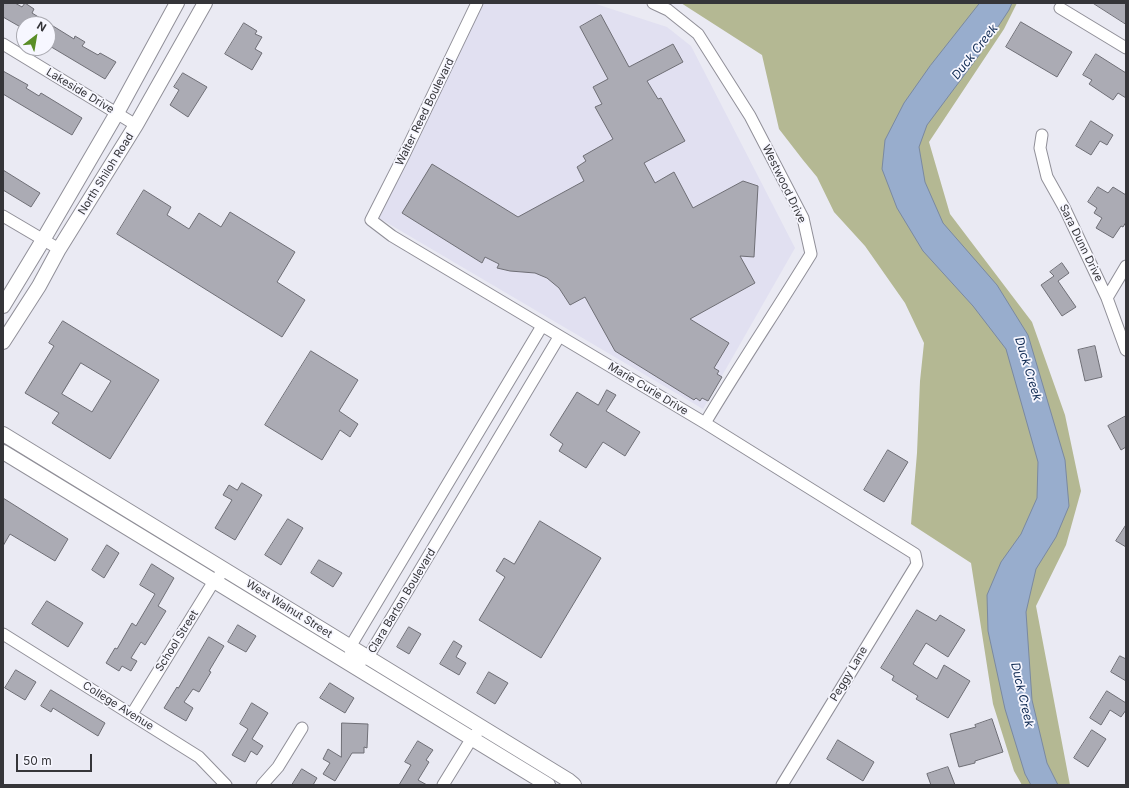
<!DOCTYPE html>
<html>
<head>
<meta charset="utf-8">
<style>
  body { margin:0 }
  #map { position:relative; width:1129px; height:788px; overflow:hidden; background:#eaeaf3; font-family:Inter,sans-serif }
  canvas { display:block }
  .frame { position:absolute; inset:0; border:4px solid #353539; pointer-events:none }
  .north { position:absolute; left:16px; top:16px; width:40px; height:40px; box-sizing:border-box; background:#f7f7ff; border:1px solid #a9a9b0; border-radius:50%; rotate:31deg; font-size:11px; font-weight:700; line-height:16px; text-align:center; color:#353539 }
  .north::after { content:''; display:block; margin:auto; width:14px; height:18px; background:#5a8e27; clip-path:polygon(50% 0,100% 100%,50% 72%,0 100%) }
  .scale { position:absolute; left:16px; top:754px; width:76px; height:18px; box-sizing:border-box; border:2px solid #353539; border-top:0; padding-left:5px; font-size:12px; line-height:14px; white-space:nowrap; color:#353539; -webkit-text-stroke:3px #f7f7ff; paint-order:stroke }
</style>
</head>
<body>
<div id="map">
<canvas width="1129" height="788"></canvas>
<div class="frame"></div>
<div class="north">N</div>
<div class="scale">50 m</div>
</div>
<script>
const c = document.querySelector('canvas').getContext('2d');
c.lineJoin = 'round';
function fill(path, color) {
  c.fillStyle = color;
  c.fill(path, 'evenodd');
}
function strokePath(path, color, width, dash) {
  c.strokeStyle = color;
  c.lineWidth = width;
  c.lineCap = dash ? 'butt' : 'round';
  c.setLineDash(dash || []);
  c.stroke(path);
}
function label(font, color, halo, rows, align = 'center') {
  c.font = font + ' Inter,sans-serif';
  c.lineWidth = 3.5;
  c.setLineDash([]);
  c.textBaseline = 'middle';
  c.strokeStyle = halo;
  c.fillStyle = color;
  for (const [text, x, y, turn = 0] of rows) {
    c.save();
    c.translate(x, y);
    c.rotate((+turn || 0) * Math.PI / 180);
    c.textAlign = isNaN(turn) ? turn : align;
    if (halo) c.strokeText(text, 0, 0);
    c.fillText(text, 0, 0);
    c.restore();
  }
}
fill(new Path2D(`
  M483 3H593L667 27 691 46 795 248 703 409 379 218Z`), '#e1e0f1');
fill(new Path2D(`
  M681 3H1017L1004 29 929 142 950 214 1032 322 1065 415 1081 491 1066 545 1036 606 1070 785H1022L1014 771 993 704 971 563 911 524 917 453 920 381 924 343 905 303 865 246 834 212 817 177 803 160 779 129 762 55Z`), '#b4b893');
const water = new Path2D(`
  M980 3H1012L1009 10 980 54 927 125 919 147 925 182 943 223 997 285 1028 335 1065 460 1069 506 1056 537 1036 569 1026 612 1032 700 1047 763 1058 785H1031L1025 774 1005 709 988 631 987 595 1001 562 1021 534 1037 498 1038 462 1006 349 973 306 923 251 897 208 882 169 885 140 904 103 930 66Z`);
fill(water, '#98adcd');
strokePath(water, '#7a89a1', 1);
const building = new Path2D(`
  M3 3H15L22 7 25 3 34 9 32 13 74 39 75 36 85 42 82 46 98 55 100 53 116 62 105 79 48 45V24H24V29L3 17Z
  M1093 3H1126V24Z
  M601 15 629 67 673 44 683 62 647 81 658 99 661 98 685 141 644 163 655 183 674 172 693 208 743 181 758 186 754 257 740 256 755 283 690 319 729 343 714 368 719 371 717 374 722 377 708 401 702 398 700 401 696 398 694 400 615 351 585 297 570 305 559 288 547 278 535 273 510 271 497 268 499 264 485 257 482 263 402 213 432 164 518 217 584 181 577 167 586 161 583 156 613 139 595 107 602 104 593 87 608 79 580 27Z
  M1021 22 1072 52 1057 77 1006 47Z
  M244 23 257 31 255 34 262 37 255 49 262 53 252 70 225 54Z
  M1096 54 1126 73V98L1118 93 1113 100 1089 84 1092 80 1083 75Z
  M3 71 28 85 26 88 39 96 41 93 82 118 72 135 3 94Z
  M183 73 207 87 188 117 170 105 179 90 174 87Z
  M1091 121 1113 135 1107 145 1100 141 1091 155 1076 146Z
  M3 170 40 193 31 207 3 190Z
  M1098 187 1108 193 1113 187 1126 195V222L1123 227 1121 226 1113 238 1096 228 1102 218 1094 213 1097 208 1088 202Z
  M144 190 171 207 167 215 189 229 199 213 221 227 230 212 295 252 277 282 305 300 282 337 117 234Z
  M1062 263 1069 273 1058 281 1076 307 1062 316 1041 285 1054 276 1050 272Z
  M63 321 159 380 110 459 52 423 59 413 25 393 54 346 49 343ZM81 363 111 381 92 412 62 394Z
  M1095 346 1102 377 1085 381 1078 350Z
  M311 351 358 380 339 411 358 424 350 437 340 430 322 460 265 425Z
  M607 390 616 395 606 411 640 432 625 456 603 442 586 468 559 451 563 444 550 435 577 392 598 405Z
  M1126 416V447L1121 450 1108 426Z
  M888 450 908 462 884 502 864 490Z
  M242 483 262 495 235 540 215 528 232 500 223 495 229 485 237 490Z
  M3 498 68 539 55 561 10 534 3 546Z
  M288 519 303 528 281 565 265 555Z
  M540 521 601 558 541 658 479 620 505 577 496 571 504 558 514 564Z
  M1126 525V547L1116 541Z
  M107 545 119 553 104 578 92 570Z
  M319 560 342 573 333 587 311 573Z
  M152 564 174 578 158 606 166 611 145 645 141 642 131 658 137 661 131 671 122 666 119 671 106 663 115 648 117 649 132 623 136 626 155 594 140 585Z
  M47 601 83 623 68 647 32 624Z
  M917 610 936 621 940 615 965 630 948 657 926 643 913 664 937 679 944 665 970 681 948 718 916 699 918 696 892 680 894 676 881 668Z
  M238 625 256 636 246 652 228 642Z
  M409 627 421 634 409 654 397 647Z
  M209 637 224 646 209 671 211 672 199 692 193 689 184 702 193 708 186 721 164 708 177 687 178 688Z
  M454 641 462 646 456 657 466 663 459 675 440 664Z
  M1120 656 1126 659V681L1111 672Z
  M16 670 36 682 25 700 5 688Z
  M489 672 508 683 495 704 477 693Z
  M330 683 354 698 345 713 320 698Z
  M51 690 105 723 98 736 53 708 51 712 41 706Z
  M1107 691 1126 703V710L1121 717 1110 710 1101 725 1090 718Z
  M252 703 268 713 252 739 263 746 257 755 251 751 245 762 232 755 248 729 240 724Z
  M992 719 1003 752 975 761V763L959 767 950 734 976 727 975 725Z
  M342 723 368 724 367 748 364 747V753H352L335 781 323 774 330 763 323 759 328 749 341 757Z
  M1092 730 1106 739 1088 767 1074 758Z
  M838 740 874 762 863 781 827 759Z
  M418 741 433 750 426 760 429 762 418 780 427 785H399L411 765 405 762Z
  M948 767 955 785H931L927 774Z
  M302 769 317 778 313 785H292Z`);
fill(building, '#ababb4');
strokePath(building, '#6f6f76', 1);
const minor = new Path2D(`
  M477 3 403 157 371 220 392 236 705 423 915 554 917 564 782 785
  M653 3 668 10 698 34 750 116 803 218 811 254C776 311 739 366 705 423
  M1060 8 1126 48
  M3 44 136 125
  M1042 135 1040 148 1047 177 1065 209 1107 298 1126 350
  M3 216 59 249
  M1107 298 1126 266
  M542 326 350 647 352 666 368 657 559 337
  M3 634 199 757 226 785
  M132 714 214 581 225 570
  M262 785 278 767 302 728
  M443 785 472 738 482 727`);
const major = new Path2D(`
  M3 306 43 240 117 113 177 3
  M3 342 39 286 59 249 136 125 205 3
  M3 434 568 780 574 785
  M3 452 548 785`);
strokePath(minor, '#908f98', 13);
strokePath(major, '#908f98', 16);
strokePath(minor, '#fff', 11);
strokePath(major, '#fff', 14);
label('11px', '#353539', '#f7f7ff', [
  ["Lakeside Drive",80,91,31],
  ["Walter Reed Boulevard",425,112,-64],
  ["North Shiloh Road",106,174,-58],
  ["Westwood Drive",784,184,64],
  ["Sara Dunn Drive",1081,243,64],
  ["Marie Curie Drive",648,389,31],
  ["Clara Barton Boulevard",402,601,-59],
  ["West Walnut Street",289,609,32],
  ["School Street",177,641,-58],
  ["Peggy Lane",849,674,-59],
  ["College Avenue",118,706,32]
]);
label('italic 12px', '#0e2952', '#f7f7ff', [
  ["Duck Creek",975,52,-52],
  ["Duck Creek",1028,369,73],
  ["Duck Creek",1022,695,77]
]);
</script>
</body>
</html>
